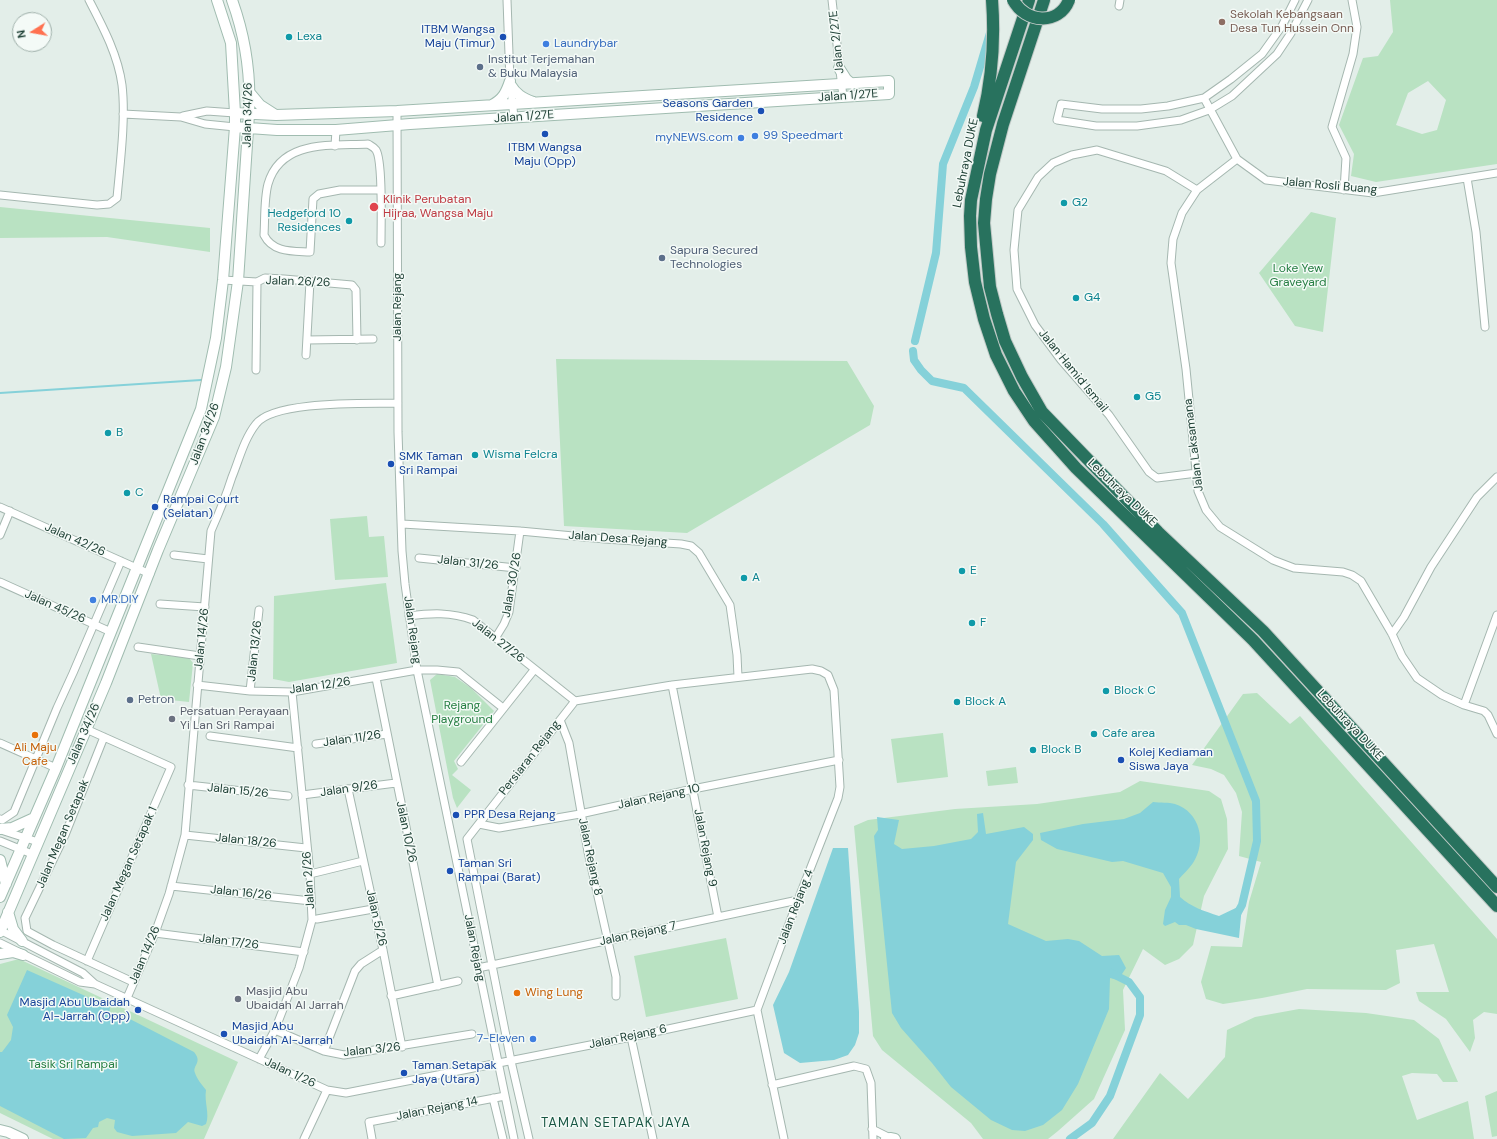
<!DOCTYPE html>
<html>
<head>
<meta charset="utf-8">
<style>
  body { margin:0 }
  #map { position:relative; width:1497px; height:1139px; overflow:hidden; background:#e3eee9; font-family:"DM Sans",sans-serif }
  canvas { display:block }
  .north { position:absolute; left:12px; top:12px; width:40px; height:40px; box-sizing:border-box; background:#f4faf7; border:1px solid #9fb0aa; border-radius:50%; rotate:259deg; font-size:11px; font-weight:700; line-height:16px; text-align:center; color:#204237 }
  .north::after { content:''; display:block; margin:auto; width:14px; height:18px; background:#ff7150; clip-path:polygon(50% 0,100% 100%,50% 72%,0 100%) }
</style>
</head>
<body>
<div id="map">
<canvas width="1497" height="1139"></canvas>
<div class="north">N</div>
</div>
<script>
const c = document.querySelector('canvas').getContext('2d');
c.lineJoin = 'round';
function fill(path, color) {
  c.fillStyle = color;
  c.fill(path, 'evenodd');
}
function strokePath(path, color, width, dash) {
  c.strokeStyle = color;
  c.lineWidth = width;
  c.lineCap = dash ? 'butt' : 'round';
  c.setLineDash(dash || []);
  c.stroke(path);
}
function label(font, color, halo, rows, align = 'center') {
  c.font = font + ' "DM Sans",sans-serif';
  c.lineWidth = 3;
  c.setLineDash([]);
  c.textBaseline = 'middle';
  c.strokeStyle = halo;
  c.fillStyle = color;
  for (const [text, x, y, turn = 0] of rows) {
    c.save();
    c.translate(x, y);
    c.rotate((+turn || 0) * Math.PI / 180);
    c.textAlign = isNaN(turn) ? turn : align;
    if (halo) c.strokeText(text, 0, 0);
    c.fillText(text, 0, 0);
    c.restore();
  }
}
fill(new Path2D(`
  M1390 0H1497V164L1376 182 1351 176 1354 154 1339 125 1363 58 1378 56 1393 32ZM1428 81 1446 100 1437 130 1422 134 1396 125 1408 93Z
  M0 207 210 228V252L107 237 0 238Z
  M1311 212 1336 218 1323 332 1295 326 1259 273Z
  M556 359 847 361 874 406 870 425 687 533 564 526Z
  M367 516 369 537 384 536 388 577 335 580 330 519Z
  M386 583 397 663 289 682 273 679 274 596Z
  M151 654 189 658 193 663 189 702 161 699Z
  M437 674 455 677 471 688 494 711 454 761 458 769 452 775 471 790 457 808 453 798 430 680Z
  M1257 693 1290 724 1300 716 1497 939V1014L1484 1012 1473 1020 1475 1038 1470 1052 1446 1019 1419 1001 1416 992H1449L1434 944 1396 950 1400 983 1386 990 1307 989 1262 998 1223 1004 1206 999 1201 982 1211 946 1242 947 1249 902 1261 862 1239 856 1242 812 1236 793 1224 775 1211 769 1192 765 1243 694Z
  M943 733 948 777 897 783 891 739Z
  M1016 767 1018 783 988 786 986 771Z
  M1140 781 1209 791 1221 799 1227 819 1228 849 1204 896 1193 945 1179 959 1165 965 1143 949 1123 990 1125 1030 1094 1099 1058 1131 1048 1139H983L971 1123 882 1050 873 1036 854 826 868 820 955 809 1037 804 1120 792Z
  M726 938 738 999 646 1017 634 956Z
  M19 959 238 1062 204 1139H53L0 1113V964Z
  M1299 1009 1366 1013 1414 1020 1439 1039 1458 1082H1443L1437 1074 1412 1073 1402 1076 1417 1120 1468 1101 1474 1139H1113L1160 1073 1188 1099 1225 1057 1227 1030 1255 1017Z
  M1497 1091V1136L1492 1137 1485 1096Z`), '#b9e2c2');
fill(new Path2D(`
  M1153 802C1160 803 1169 802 1175 804 1200 812 1207 842 1193 863 1189 869 1183 874 1179 879L1180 897C1191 907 1204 911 1219 916L1242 905 1239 938 1196 929 1186 925H1179L1175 922 1165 926 1163 924 1165 910 1171 897V887L1163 873 1123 861 1112 862 1057 849 1041 840 1040 833 1083 824 1124 819 1140 813Z
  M983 813 986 834 1024 827 1033 834V840L1016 862 1008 924 1046 941 1068 939 1079 941 1102 956 1119 955 1126 968 1118 980 1110 978 1109 1009 1078 1084 1062 1110 1043 1125 1025 1131 1012 1130 991 1120 951 1087 932 1063 901 1028 892 1013 874 836 878 830 877 817 899 820 894 844 902 849 934 846 971 839 978 832 977 814Z
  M833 848H848L859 1012V1033L855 1045 848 1055 834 1060 800 1063 784 1053 773 1005 789 972Z
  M27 970 110 1007 109 1016C114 1021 117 1023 124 1021L126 1017 194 1052C203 1063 192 1065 195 1073 197 1079 202 1085 206 1090 204 1102 210 1114 206 1124L202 1126 188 1122 176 1133 132 1136 117 1132 114 1128 115 1120 107 1118 99 1122 98 1127 93 1128 86 1138 64 1139 0 1106V1052H2L11 1040 13 1027 7 1015Z`), '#85d1d9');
strokePath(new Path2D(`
  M0 393 201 380`), '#85d1d9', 2);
strokePath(new Path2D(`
  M915 341 936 253 943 164 974 87 990 33
  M913 351 914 360 921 370 932 381 964 388 1103 524 1182 613 1256 801 1257 841 1242 905 1237 914
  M1070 1139 1092 1123 1110 1096 1140 1015V997L1129 982 1111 973`), '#85d1d9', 8);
const street = new Path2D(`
  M507 0 510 81 514 117
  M832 0 843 97
  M1295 0 1282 26 1262 54 1231 79 1204 98 1168 106 1141 109H1102L1061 104 1057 120 1096 126H1137L1181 120 1209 110 1232 96 1277 54 1291 33 1308 0
  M1119 6 1120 0
  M1204 98 1237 159 1266 180 1373 193 1497 173
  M397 111 398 432 402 551 405 584 417 670 514 1139
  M123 114 181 117 205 124 235 127
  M183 116 207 111 235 113
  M335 146 336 130
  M1237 159 1197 190 1182 213 1173 239 1171 263 1186 369 1198 491 1206 510 1220 527 1273 560 1294 568 1343 572 1352 575 1361 581 1392 634 1402 656 1417 678 1442 695 1464 705 1484 711 1488 715 1497 734
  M1467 178 1476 232 1485 327
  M380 190H340L319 194 313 199 310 252C293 251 273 253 264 235 265 219 264 199 268 184 281 139 332 146 368 144 371 146 374 147 376 150 383 161 381 226 381 243
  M1344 190 1346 158 1332 127 1353 54 1357 27 1352 0
  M0 195 97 205 109 204 117 198C120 164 126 119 122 85 118 55 103 27 89 0
  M223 280 257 282 265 278 284 279 352 285 356 290 357 340
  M307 340 373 339
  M306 355 310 281
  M256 370 257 282
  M1197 473 1157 478 1149 472 1109 415 1061 360 1035 325 1017 289 1014 250 1018 210 1038 177 1053 163 1072 155 1097 150 1166 171 1197 190
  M0 507 150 574
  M402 524 520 531 605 539 681 544 691 546 699 553 730 605 737 655 738 677
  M0 535 10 511
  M174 555 208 559
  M419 558 516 568
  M0 582 111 632
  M160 604 205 607
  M409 616C431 613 451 612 473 620L575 701
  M1392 634 1404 617 1431 567 1477 497 1497 477
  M496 637 504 624 509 612 520 531
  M138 647 200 656
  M376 678 438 986
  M197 685 250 691 292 692 417 670H437L458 672 503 708
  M672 685 718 917
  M250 691 259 610
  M1464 705 1497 615
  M560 720 569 743 588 852 616 977V996
  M86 729 171 767 87 961
  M210 736 298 748
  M104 737 65 835 25 918 27 931 53 945 133 982
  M0 743 56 768
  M316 744 387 734
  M461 762 534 670
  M188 785 288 796
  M348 789 383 950 402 1047
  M302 795 396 783
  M0 819 2 820 14 812 57 708 73 673 121 561
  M479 824 499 828 580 814 693 789 839 760
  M4 831 38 842
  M185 835 306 848
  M0 841 32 854
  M310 874 363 861
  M171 886 311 901
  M317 919 373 909
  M0 930 83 973 95 984 327 1090 346 1093 631 1037 757 1010
  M155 933 304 952
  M0 943 80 982 95 984
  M478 968 798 900
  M391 996 458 981
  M127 998 155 933 169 894 185 835 211 531C219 513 226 496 232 477 239 460 244 439 256 424 274 400 368 404 398 403
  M275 1030 324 1051 344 1055 472 1034
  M631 1037 653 1139
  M324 1051 355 971 361 964 383 950
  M259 1059 275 1030 299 968 312 920 310 874 292 692
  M772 1085 854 1066 866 1069 871 1083 873 1139
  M493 1098 503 1139
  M872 1129 890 1138
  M304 1139 327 1090
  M372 1139 369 1122 505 1096
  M529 1139 511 1061 467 839 575 701 672 685 812 669 821 671 828 675 834 690 840 787 838 798 798 900 757 1010 784 1139`);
const secondary = new Path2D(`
  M839 68 846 79 852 84
  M510 84C516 94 522 98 533 102
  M250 93 260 105 274 114
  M492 105C503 99 506 93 510 81
  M235 127 277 130H336L410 124 889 94V81L397 111 276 115 235 113
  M0 829 12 828 34 818
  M0 860 6 884
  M0 897 56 768 201 409 216 338 223 280 235 127V113L231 43 217 0
  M8 912 13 929 22 941
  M0 932 106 683 158 550 214 417 226 367 238 281 249 114C251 76 245 36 232 0
  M0 954 13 952 23 955
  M0 1130 8 1132 23 1139
  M886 1139 890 1138 895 1139`);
const highway = new Path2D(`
  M1029 0 986 130 971 200 970 216 971 247 975 282 984 319 996 355 1014 391 1034 421 1076 468 1253 640 1497 906
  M1044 0 1003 124 990 174 986 199 984 223 990 287 997 314 1005 341 1022 377 1042 412 1158 532 1263 631 1497 887
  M983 116C992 78 995 39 992 0`);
strokePath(street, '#a5b7b0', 9);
strokePath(secondary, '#a0bcb0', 12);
strokePath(highway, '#c1cac7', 14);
strokePath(street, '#fff', 7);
strokePath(secondary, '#fff', 10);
strokePath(highway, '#28725e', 12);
const highwayBridge = new Path2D(`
  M1013 0C1025 23 1059 26 1069 0`);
strokePath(highwayBridge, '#c1cac7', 14, []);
strokePath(highwayBridge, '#28725e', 12);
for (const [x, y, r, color] of [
  [1222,22,4,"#8d6e63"],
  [289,37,4,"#0f9aa8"],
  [503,37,4,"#1a4fb4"],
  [546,44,4,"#3f7fe0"],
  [480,67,4,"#5c6f8a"],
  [761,111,4,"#1a4fb4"],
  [545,134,4,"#1a4fb4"],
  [755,136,4,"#3f7fe0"],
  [741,138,4,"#3f7fe0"],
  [1064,203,4,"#0f9aa8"],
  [374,207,5,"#e0444e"],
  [349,221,4,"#0f9aa8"],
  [662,258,4,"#5c6f8a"],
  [1076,298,4,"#0f9aa8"],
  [1137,397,4,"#0f9aa8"],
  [108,433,4,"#0f9aa8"],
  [475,455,4,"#0f9aa8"],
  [391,464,4,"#1a4fb4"],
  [127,493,4,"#0f9aa8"],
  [155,507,4,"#1a4fb4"],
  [962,571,4,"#0f9aa8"],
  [744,578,4,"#0f9aa8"],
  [93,600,4,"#3f7fe0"],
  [972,623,4,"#0f9aa8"],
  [1106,691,4,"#0f9aa8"],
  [130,700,4,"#5c6f8a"],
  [957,702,4,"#0f9aa8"],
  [172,719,4,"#6b7280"],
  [1094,734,4,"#0f9aa8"],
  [35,735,4,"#e8710a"],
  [1033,750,4,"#0f9aa8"],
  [1121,760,4,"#1a4fb4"],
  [456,815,4,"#1a4fb4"],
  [450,871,4,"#1a4fb4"],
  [517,993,4,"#e8710a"],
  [238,999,4,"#6b7280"],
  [138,1010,4,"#1a4fb4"],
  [224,1034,4,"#1a4fb4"],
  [533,1039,4,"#3f7fe0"],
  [404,1073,4,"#1a4fb4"]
]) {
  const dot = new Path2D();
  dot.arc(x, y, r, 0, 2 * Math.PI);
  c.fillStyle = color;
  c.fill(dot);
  strokePath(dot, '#f4faf7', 1.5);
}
label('12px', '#785e54', '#f4faf7', [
  ["Sekolah Kebangsaan",1230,15],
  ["Desa Tun Hussein Onn",1230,29]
], 'left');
label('12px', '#164399', '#f4faf7', [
  ["ITBM Wangsa",495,30,"right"],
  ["Maju (Timur)",495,44,"right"],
  ["Seasons Garden",753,104,"right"],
  ["Residence",753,118,"right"],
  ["ITBM Wangsa",545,148,"center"],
  ["Maju (Opp)",545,162,"center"],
  ["SMK Taman",399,457],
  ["Sri Rampai",399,471],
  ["Rampai Court",163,500],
  ["(Selatan)",163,514],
  ["Kolej Kediaman",1129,753],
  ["Siswa Jaya",1129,767],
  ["PPR Desa Rejang",464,815],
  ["Taman Sri",458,864],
  ["Rampai (Barat)",458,878],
  ["Masjid Abu Ubaidah",130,1003,"right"],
  ["Al-Jarrah (Opp)",130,1017,"right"],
  ["Masjid Abu",232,1027],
  ["Ubaidah Al-Jarrah",232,1041],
  ["Taman Setapak",412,1066],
  ["Jaya (Utara)",412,1080]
], 'left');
label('12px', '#0d838f', '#f4faf7', [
  ["Lexa",297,37],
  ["G2",1072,203],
  ["Hedgeford 10",341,214,"right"],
  ["Residences",341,228,"right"],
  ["G4",1084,298],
  ["G5",1145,397],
  ["B",116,433],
  ["Wisma Felcra",483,455],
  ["C",135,493],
  ["E",970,571],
  ["A",752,578],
  ["F",980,623],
  ["Block C",1114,691],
  ["Block A",965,702],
  ["Cafe area",1102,734],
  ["Block B",1041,750]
], 'left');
label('12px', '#204237', '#f4faf7', [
  ["Jalan 2/27E",837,42,-96],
  ["Jalan 1/27E",848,96,-4],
  ["Jalan 34/26",248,115,-89],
  ["Jalan 1/27E",524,117,-4],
  ["Lebuhraya DUKE",966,163,-79],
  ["Jalan Rosli Buang",1330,186,5],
  ["Jalan 26/26",298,282,2],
  ["Jalan Rejang",398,307,-90],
  ["Jalan Hamid Ismail",1073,371,51],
  ["Jalan 34/26",205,434,-70],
  ["Jalan Laksamana",1194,445,-97],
  ["Lebuhraya DUKE",1122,493,44],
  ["Jalan Desa Rejang",618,539,4],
  ["Jalan 42/26",75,540,24],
  ["Jalan 31/26",468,563,6],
  ["Jalan 30/26",512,585,-80],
  ["Jalan 45/26",55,607,24],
  ["Jalan Rejang",412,630,82],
  ["Jalan 14/26",202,639,-84],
  ["Jalan 27/26",498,641,38],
  ["Jalan 13/26",255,651,-84],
  ["Jalan 12/26",320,686,-8],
  ["Lebuhraya DUKE",1350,725,47],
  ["Jalan 34/26",84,734,-67],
  ["Jalan 11/26",352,739,-8],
  ["Persiaran Rejang",530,758,-52],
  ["Jalan 9/26",349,789,-8],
  ["Jalan 15/26",238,791,6],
  ["Jalan Rejang 10",659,797,-12],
  ["Jalan 10/26",406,832,78],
  ["Jalan Megan Setapak",63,834,-67],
  ["Jalan 18/26",246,841,6],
  ["Jalan Rejang 9",705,848,79],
  ["Jalan Rejang 8",590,857,78],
  ["Jalan Megan Setapak 1",129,864,-66],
  ["Jalan 2/26",309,880,-94],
  ["Jalan 16/26",241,893,6],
  ["Jalan Rejang 4",796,907,-69],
  ["Jalan 5/26",376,918,77],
  ["Jalan Rejang 7",638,934,-12],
  ["Jalan 17/26",229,942,7],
  ["Jalan Rejang",474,948,79],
  ["Jalan 14/26",145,955,-67],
  ["Jalan Rejang 6",628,1037,-12],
  ["Jalan 3/26",372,1050,-6],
  ["Jalan 1/26",290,1073,25],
  ["Jalan Rejang 14",437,1109,-11]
]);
label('12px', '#366cbe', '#f4faf7', [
  ["Laundrybar",554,44],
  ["99 Speedmart",763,136],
  ["myNEWS.com",733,138,"right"],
  ["MR.DIY",101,600],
  ["7-Eleven",525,1039,"right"]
], 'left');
label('12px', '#4e5e75', '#f4faf7', [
  ["Institut Terjemahan",488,60],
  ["& Buku Malaysia",488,74],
  ["Sapura Secured",670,251],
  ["Technologies",670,265],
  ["Petron",138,700]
], 'left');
label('12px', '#be3a42', '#f4faf7', [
  ["Klinik Perubatan",383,200],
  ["Hijraa, Wangsa Maju",383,214]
], 'left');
label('12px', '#257e42', '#f4faf7', [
  ["Loke Yew",1298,269],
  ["Graveyard",1298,283],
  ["Rejang",462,706],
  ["Playground",462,720],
  ["Tasik Sri Rampai",73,1065]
]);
label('12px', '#5b616d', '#f4faf7', [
  ["Persatuan Perayaan",180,712],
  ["Yi Lan Sri Rampai",180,726],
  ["Masjid Abu",246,992],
  ["Ubaidah Al Jarrah",246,1006]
], 'left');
label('12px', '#c56008', '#f4faf7', [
  ["Ali Maju",35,748],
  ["Cafe",35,762],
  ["Wing Lung",525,993,"left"]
]);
c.letterSpacing = '1px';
label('13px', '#195744', '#f4faf7', [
  ["TAMAN SETAPAK JAYA",616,1124]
]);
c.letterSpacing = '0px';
</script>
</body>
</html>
